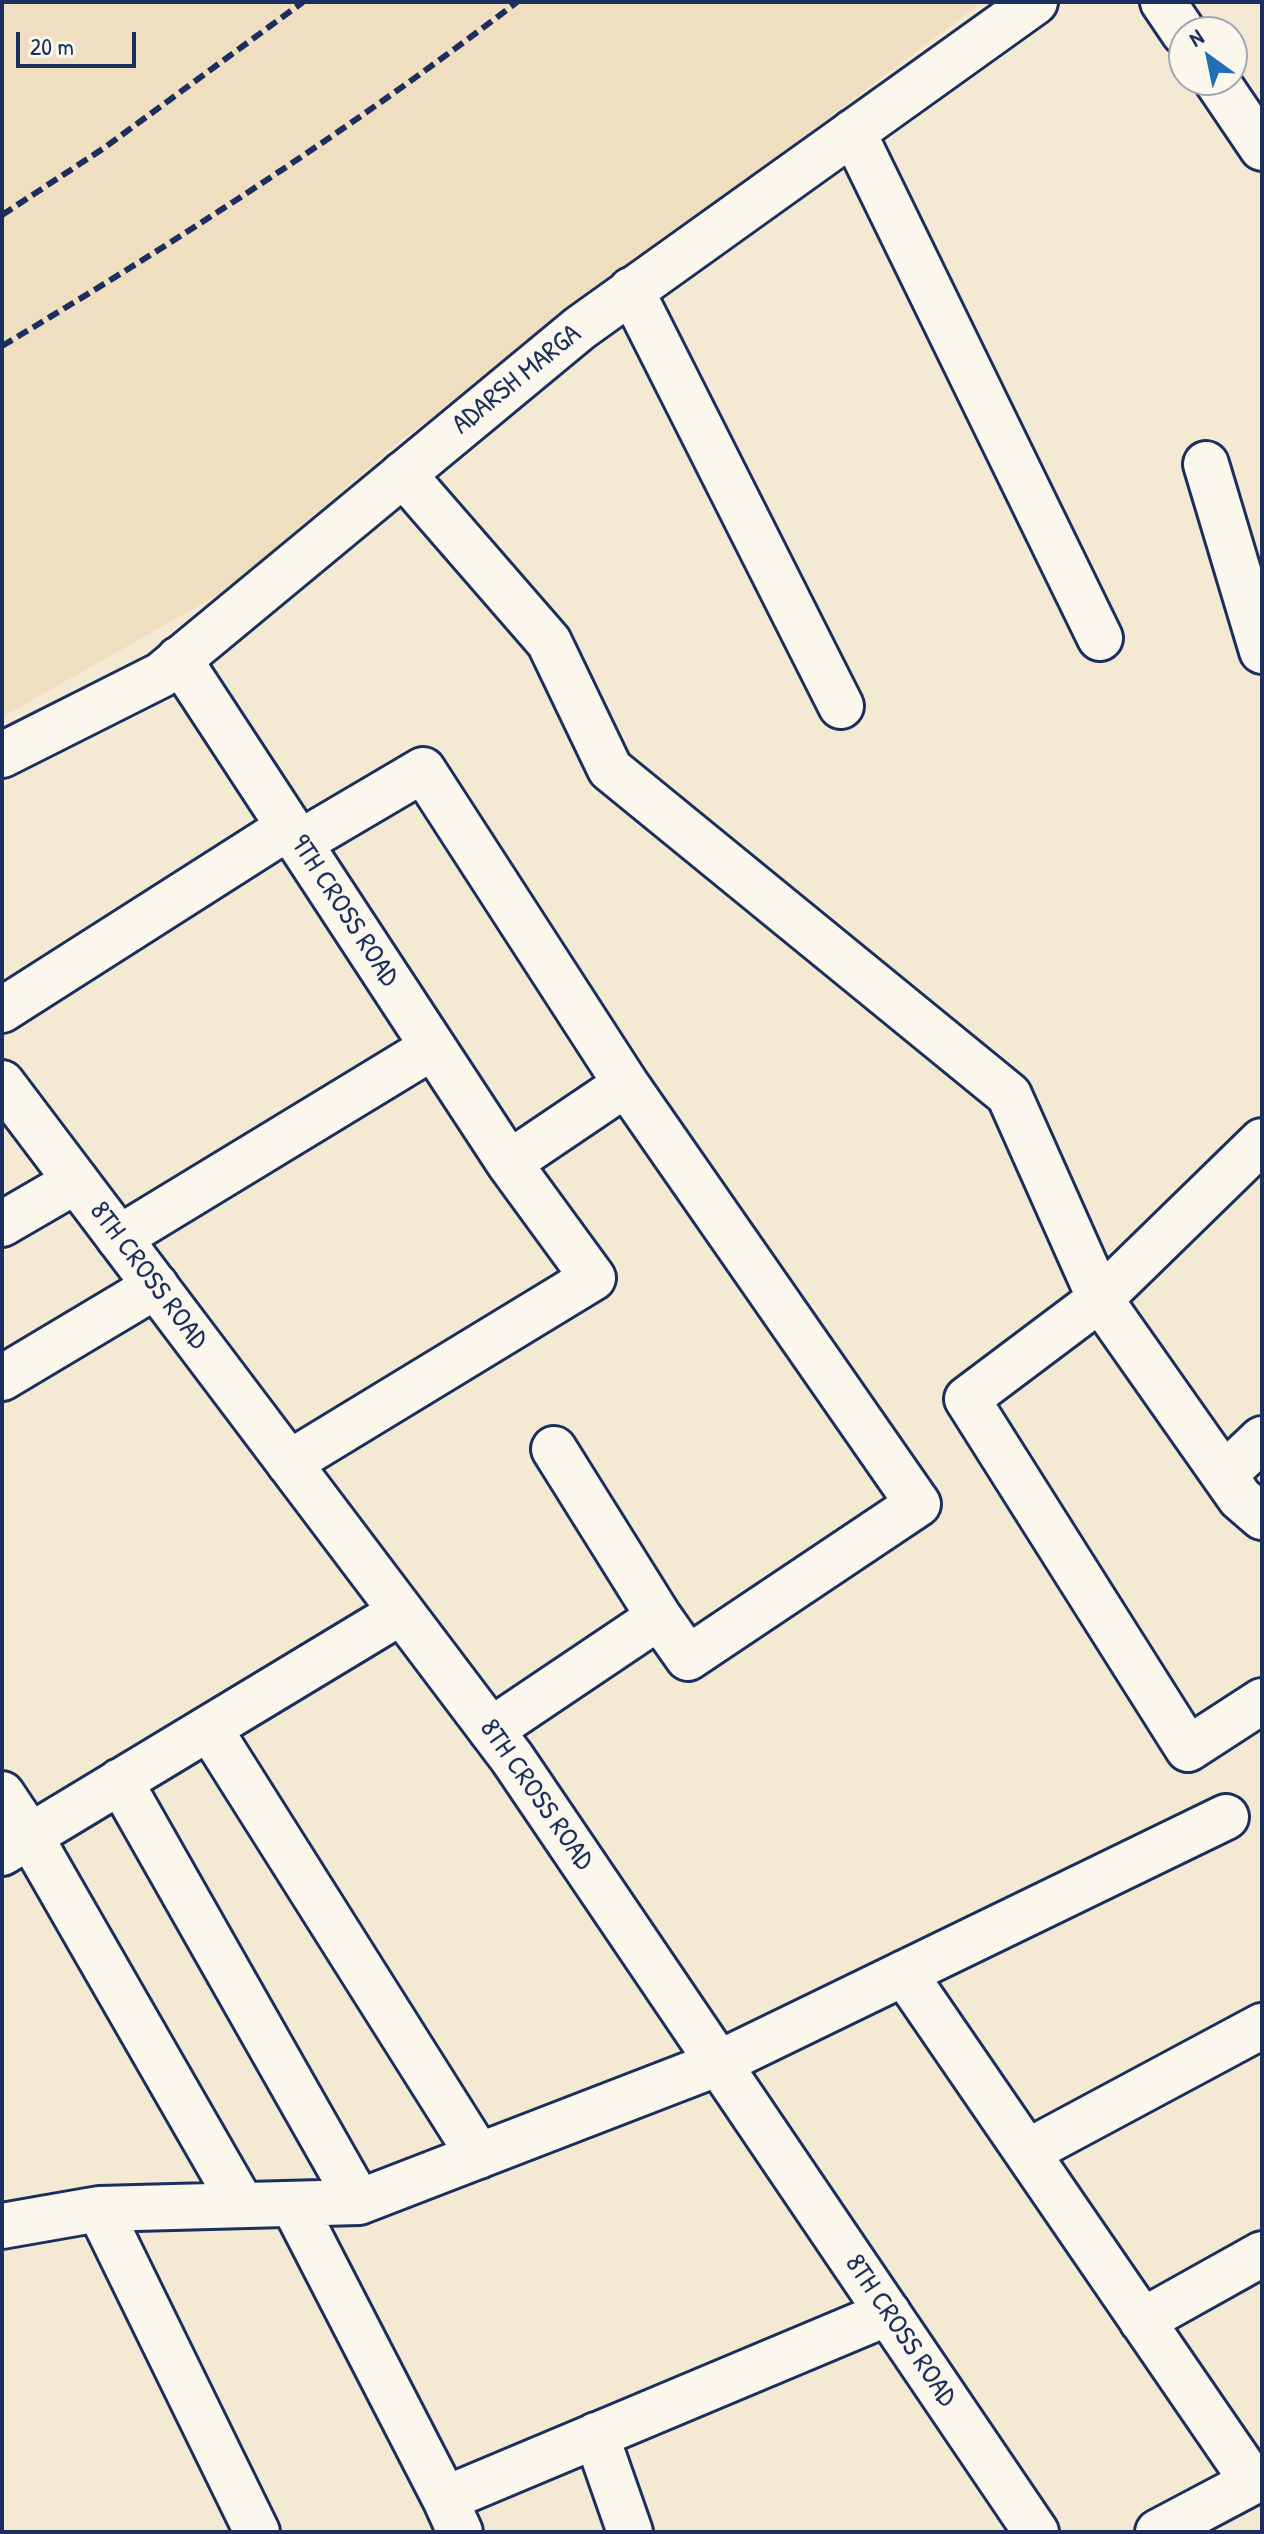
<!DOCTYPE html>
<html>
<head>
<meta charset="utf-8">
<style>
  body { margin:0 }
  #map { position:relative; width:1264px; height:2534px; overflow:hidden; background:#f4e9d2; font-family:"Patrick Hand",sans-serif }
  canvas { display:block }
  .frame { position:absolute; inset:0; border:4px solid #1b2f5e; pointer-events:none }
  .north { position:absolute; left:1168px; top:16px; width:80px; height:80px; box-sizing:border-box; background:#fbf7ec; border:2px solid #a1a7b3; border-radius:50%; rotate:327deg; font-size:22px; font-weight:700; line-height:32px; text-align:center; color:#1b2f5e }
  .north::after { content:''; display:block; margin:auto; width:28px; height:36px; background:#1f6fb2; clip-path:polygon(50% 0,100% 100%,50% 72%,0 100%) }
  .scale { position:absolute; left:16px; top:32px; width:120px; height:36px; box-sizing:border-box; border:4px solid #1b2f5e; border-top:0; padding-left:10px; font-size:24px; line-height:28px; white-space:nowrap; color:#1b2f5e; -webkit-text-stroke:6px #fbf7ec; paint-order:stroke }
</style>
</head>
<body>
<div id="map">
<canvas width="1264" height="2534"></canvas>
<div class="frame"></div>
<div class="north">N</div>
<div class="scale">20 m</div>
</div>
<script>
const c = document.querySelector('canvas').getContext('2d');
c.lineJoin = 'round';
function fill(path, color) {
  c.fillStyle = color;
  c.fill(path, 'evenodd');
}
function strokePath(path, color, width, dash) {
  c.strokeStyle = color;
  c.lineWidth = width;
  c.lineCap = dash ? 'butt' : 'round';
  c.setLineDash(dash || []);
  c.stroke(path);
}
function label(font, color, halo, rows, align = 'center') {
  c.font = font + ' "Patrick Hand",sans-serif';
  c.lineWidth = 7;
  c.setLineDash([]);
  c.textBaseline = 'middle';
  c.strokeStyle = halo;
  c.fillStyle = color;
  for (const [text, x, y, turn = 0] of rows) {
    c.save();
    c.translate(x, y);
    c.rotate((+turn || 0) * Math.PI / 180);
    c.textAlign = isNaN(turn) ? turn : align;
    if (halo) c.strokeText(text, 0, 0);
    c.fillText(text, 0, 0);
    c.restore();
  }
}
fill(new Path2D(`
  M2 2H982L401 440 225 591 2 717Z`), '#efdfc0');
const street = new Path2D(`
  M1163 2 1184 33
  M1216 80 1262 148
  M853 132 1100 638
  M631 290 841 706
  M1206 464 1262 651
  M403 474 549 642 610 769 1009 1095 1100 1299 1240 1498 1262 1517
  M179 659 509 1163 593 1278 289 1463
  M299 843 423 770 626 1084
  M2 1010 289 827
  M1262 1141 1100 1299 967 1399 1188 1749 1262 1701
  M509 1163 626 1084 918 1504 688 1658 659 1617
  M2 1224 76 1181
  M119 1238 433 1047
  M2 1378 156 1286
  M1224 1475 1262 1439
  M209 1728 479 2156
  M491 1730 659 1617 554 1449
  M120 1781 359 2202
  M2 1794 30 1836 242 2205
  M2 1853 401 1612
  M904 1973 1253 2482
  M1027 2152 1262 2026
  M293 2204 445 2499 460 2532
  M2 2226 99 2209
  M1142 2321 1262 2254
  M596 2435 630 2532
  M445 2499 888 2313
  M257 2532 99 2209 359 2202 719 2063 1226 1817
  M1158 2532 1262 2477`);
const secondary = new Path2D(`
  M2 755 161 675 580 328 1035 2
  M2 1083 512 1758 1036 2532`);
strokePath(street, '#1b2f5e', 50);
strokePath(secondary, '#1b2f5e', 50);
strokePath(street, '#fbf7ec', 44);
strokePath(secondary, '#fbf7ec', 44);
strokePath(new Path2D(`
  M2 215 104 148 303 2
  M2 346C179 240 353 128 517 2`), '#1b2f5e', 6, [12, 6]);
label('28px', '#1b2f5e', '#fbf7ec', [
  ["ADARSH MARGA",517,380,-39],
  ["9TH CROSS ROAD",344,911,57],
  ["8TH CROSS ROAD",148,1276,53],
  ["8TH CROSS ROAD",536,1795,55],
  ["8TH CROSS ROAD",900,2331,56]
]);
</script>
</body>
</html>
